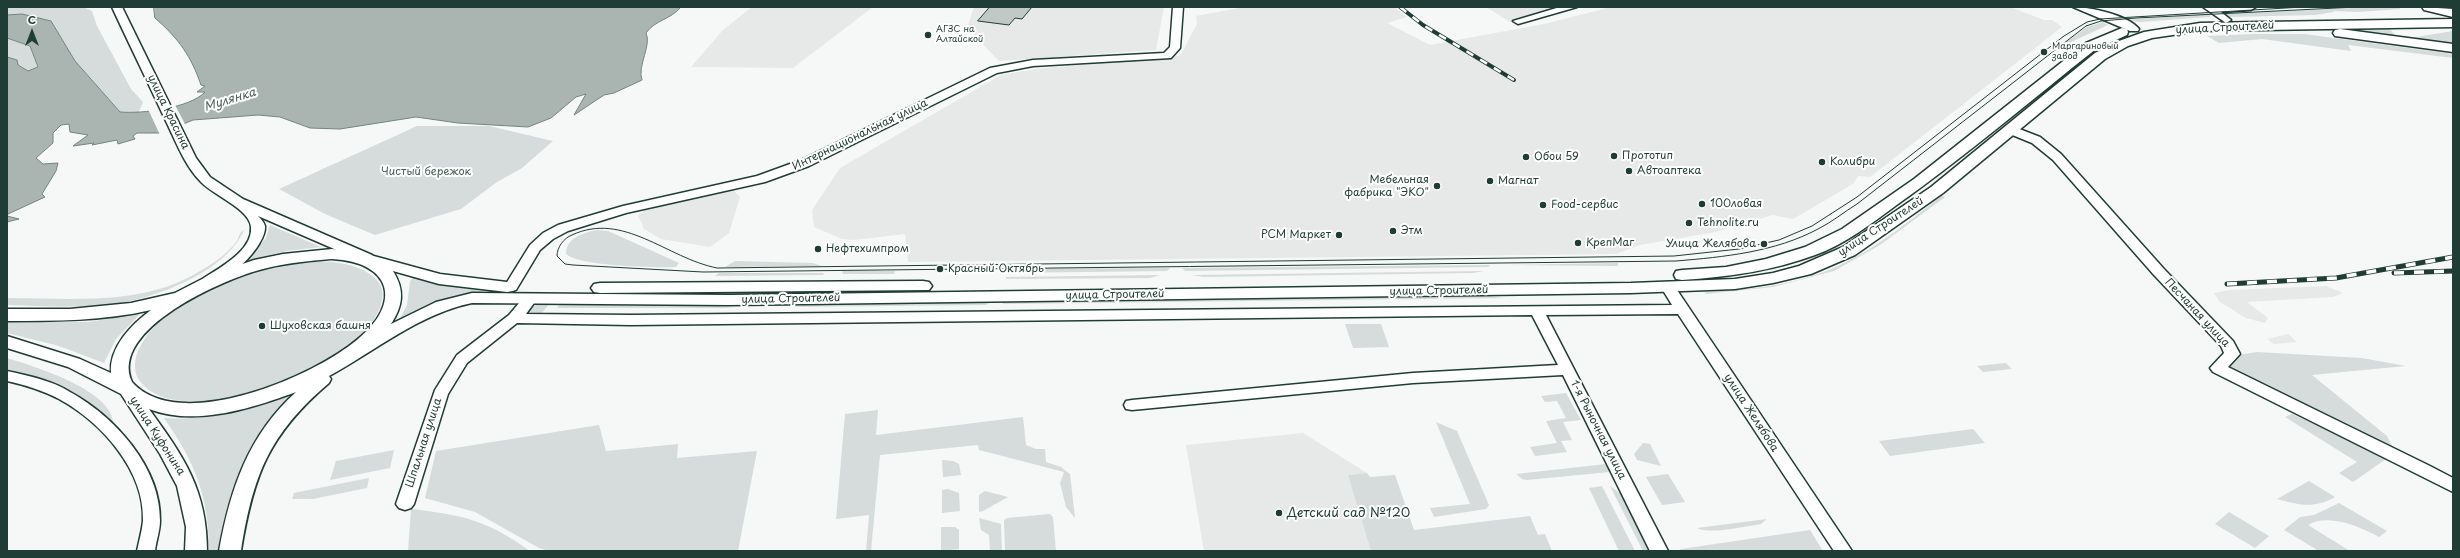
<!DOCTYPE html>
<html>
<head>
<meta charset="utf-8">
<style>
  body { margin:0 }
  #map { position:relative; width:2460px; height:558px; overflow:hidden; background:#f6f7f7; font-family:"Playpen Sans",sans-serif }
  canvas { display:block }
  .frame { position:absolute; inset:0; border:8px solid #1f3d34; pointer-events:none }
  .north { position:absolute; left:12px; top:12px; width:40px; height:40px; -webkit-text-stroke:3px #fff; paint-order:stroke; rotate:0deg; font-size:11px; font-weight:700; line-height:16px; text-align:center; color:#1f3d34 }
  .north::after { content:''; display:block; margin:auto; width:14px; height:18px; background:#1f3d34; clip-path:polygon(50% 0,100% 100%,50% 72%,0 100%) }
</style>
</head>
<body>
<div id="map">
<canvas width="2460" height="558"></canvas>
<div class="frame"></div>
<div class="north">С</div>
</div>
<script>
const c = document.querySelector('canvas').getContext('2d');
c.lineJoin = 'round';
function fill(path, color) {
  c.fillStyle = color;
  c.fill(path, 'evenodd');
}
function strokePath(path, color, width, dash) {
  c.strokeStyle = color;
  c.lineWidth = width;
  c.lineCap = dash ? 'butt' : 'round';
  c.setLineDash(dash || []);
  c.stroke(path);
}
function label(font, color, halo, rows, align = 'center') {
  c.font = font + ' "Playpen Sans",sans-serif';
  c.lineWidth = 4;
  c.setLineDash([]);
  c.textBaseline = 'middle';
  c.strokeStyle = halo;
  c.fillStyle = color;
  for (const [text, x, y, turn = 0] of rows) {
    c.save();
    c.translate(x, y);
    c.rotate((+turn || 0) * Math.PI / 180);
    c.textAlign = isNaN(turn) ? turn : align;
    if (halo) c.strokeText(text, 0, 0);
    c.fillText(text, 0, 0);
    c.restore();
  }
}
fill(new Path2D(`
  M752 7H873L793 68 691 67 723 30Z
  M974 7H1164L1156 50 999 61 967 28Z
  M1245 7H1394L1407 17 1387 23 1430 45 1544 24 1612 7H2010L2044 20H2052L2062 27 1870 177 1858 176 1853 184 1793 219 1773 215 1715 232 1640 245 1616 254 908 262 905 234 854 240 842 239 814 227 812 210 840 168 1001 75 1035 69 1180 56 1197 24 1196 16Z
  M1486 7H1568L1510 22Z
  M733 190 740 197 729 233 710 247 661 239 644 229 638 215 647 209Z
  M2326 286 2343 293 2333 297 2247 302 2268 318 2265 323 2246 318 2220 302 2214 293 2229 290Z
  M2288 334 2297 342 2274 344 2267 339Z
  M1303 433 1367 473 1349 475 1371 551H1204L1186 445Z`), '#e6e9e8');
fill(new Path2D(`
  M7 7H83L92 11 97 26 131 89 143 102 138 114 120 112 75 61 51 21 22 14 7 15Z
  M2375 7H2397L2401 9 2358 12 2333 11 2334 12 2315 15 2230 17 2222 14Z
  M2210 14V17L2140 22 2122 20Z
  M2103 22 2108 25 2069 43 2066 42 2087 27Z
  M2316 28H2389L2398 39Z
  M2453 31V46L2404 39Z
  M2255 34H2304L2453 54V58L2348 45 2351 51 2262 39 2219 43 2207 36Z
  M7 38 30 46 38 68 28 71 18 65 17 60 7 57Z
  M417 126H489L553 141 522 168 497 182 461 209 375 235 325 214 279 189Z
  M1942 195 1945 197 1880 245 1834 271 1773 287 1706 294 1704 292C1751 290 1801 285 1844 263 1879 246 1911 220 1942 195Z
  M270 225 321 247 287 251 247 260 266 238Z
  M244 230C226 273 151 300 108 305 74 308 40 306 7 305V298C69 298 139 306 195 274 209 266 227 255 236 242 239 238 239 232 244 230Z
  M597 230 608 231 679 263 676 267C656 268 578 266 566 254 566 237 584 233 597 230Z
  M317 261C337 262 359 264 375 278 397 298 365 335 349 347 309 377 177 432 139 380 132 370 135 355 141 345 173 290 257 266 317 261Z
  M735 261 813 263 822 266 725 267Z
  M1618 263V266L1506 265Z
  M1490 265 1488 267 1185 271 1182 268Z
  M1170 268 1167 271 1006 273V269Z
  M842 271H895L894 274H843Z
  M1484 271 1472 273 1204 277 1191 275Z
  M719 273H823L824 275 715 276Z
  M1160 275 1150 278 1006 279V277Z
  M413 278 473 288 559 293C549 298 504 291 490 291 455 292 427 305 398 322L407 305 410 281Z
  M1486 296 1504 298 1003 304V302Z
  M988 302 987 305 792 307 814 304Z
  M539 303H550L541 314 529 313 528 311Z
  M559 305 718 306 734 308H557Z
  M141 313 116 339 104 363 59 346 7 333V322H89Z
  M1345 324H1381L1389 347 1353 348Z
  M2257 352 2362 358 2406 366 2312 375 2387 436 2392 446 2317 414 2229 368 2238 355Z
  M7 358C33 366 109 389 113 421L110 422 7 371Z
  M2006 363 2012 369 1983 372 1977 366Z
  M296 393C242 449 233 476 220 551H209C209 497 195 462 164 418 209 421 255 410 296 393Z
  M1566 393 1581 420 1563 422 1572 440 1561 441 1567 452 1535 456 1530 447 1557 443 1546 421 1566 418 1557 401 1545 402 1541 396Z
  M878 410 876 435 1023 417 1026 445 1036 449H1045L1046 462 1061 467 1070 474 1075 518 1066 507 1060 483 1064 472 979 450 978 445 880 455 871 551H866L869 515 836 519 845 414Z
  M2292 414 2378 452 2386 459 2353 482 2339 473 2357 462 2285 417Z
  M1436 422 1457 431 1489 505 1486 509 1434 517 1430 508 1470 504Z
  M599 425 606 451 678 444 677 458 757 451 738 551H549L539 548 475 512 425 498 436 451Z
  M1973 429 1985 443 1890 456 1879 441Z
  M1643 443 1650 444 1661 466 1637 460 1634 454Z
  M394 450 390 468 330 480 336 461Z
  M942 460 953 461 959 464 961 475 943 477Z
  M1606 464 1610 472 1527 480 1522 479 1516 474Z
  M1367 473 1370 477 1395 475 1414 530 1530 516 1538 535 1545 534 1552 551H1371L1348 475Z
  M1668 474 1685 502 1662 505 1646 477Z
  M369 478 367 488 313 499H292L294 493Z
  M2309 481 2335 497C2314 509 2299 505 2277 499Z
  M1602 486 1635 551H1619L1589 488Z
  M1610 486 1625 497 1653 551H1643Z
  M948 489 959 493 960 511 942 513V490Z
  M985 491 1008 497 983 511 979 512V495Z
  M2339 503 2387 531 2379 537C2360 527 2329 513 2308 525L2350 551H2319L2284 530 2300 517 2314 515Z
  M411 509C463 515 487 520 530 551H408Z
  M2229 512 2269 536 2255 548 2215 524Z
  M1050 514 1053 517 1056 551H1005L1004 520 1007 518Z
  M979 518 1001 524 1002 551H990L989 535 981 530Z
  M1767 519 1761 524C1746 526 1710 535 1697 528Z
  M941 527H955L959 530V549L941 551Z
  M1810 530 1823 551H1677L1681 549Z`), '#d6dcdb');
const water = new Path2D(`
  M154 7H681C670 20 655 20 646 33 652 45 637 66 642 80L614 93 604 95 574 115 586 94 576 97 551 118 528 127 458 123 416 117 340 129 310 128 280 117 258 115 193 120 162 133H137L133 136 135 139 118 144 117 140 92 145 94 143 73 146 88 135 70 132 69 124 61 125 53 133V143L36 158 43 164 58 163 56 171 42 194 45 197 8 214 7 216 19 219 7 222V57L17 60 18 65 28 71 38 67 30 46 7 38V15L22 14 51 21 75 61 120 112C142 114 190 108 205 92H197L205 86 201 85C191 56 179 39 155 18Z`);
fill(water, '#aab5b1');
strokePath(water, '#72857f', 1);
fill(new Path2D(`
  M174 103 186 126 160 135 148 109Z`), '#f6f7f7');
const building = new Path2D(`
  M990 7H1032L1022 19 1015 18 1009 25 978 21Z`);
fill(building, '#c0c9c6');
strokePath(building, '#1f3d34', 1);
const minor = new Path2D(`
  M112 7H122L196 158 210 177 243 199 372 255 374 258 372 261H362L258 216C261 219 264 222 265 226 267 246 223 289 204 284L202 281 204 278C221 267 253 250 251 227 250 209 213 195 201 182 184 165 175 139 164 117 147 80 129 44 112 7Z
  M1173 7H1183L1180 48 1171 58 1033 66 997 73 809 166 765 182 626 213 568 231 553 239 540 250 516 290 511 291 504 287 530 245 543 233 558 225 623 206 757 176 801 160 990 68 1033 60 1164 53 1170 47Z
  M1560 7H1577L1518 24 1513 21Z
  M2073 7C2090 7 2128 15 2139 29L2138 31H2130Z
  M2203 7H2256L2251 10 2221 12 2231 20 2226 23Z
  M2009 125 2040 137 2061 154 2164 269 2233 341 2240 354 2228 367 2430 466 2453 478V492L2213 372 2210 368 2224 353 2221 346 2154 275 2053 160 2032 143 2005 132 2003 129Z
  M1668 283 1673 284 1852 551H1834L1678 314 1546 315 1668 551H1650L1563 375 1413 383 1132 410 1126 409 1124 405 1126 401 1132 400 1413 373 1558 365 1532 315 631 325 517 323 467 363 448 394 414 504 411 508 405 510 399 508 396 504 435 390 457 355 509 315 525 296 530 295 537 299 526 314 631 315 1672 305 1661 287Z
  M7 371C29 376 51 380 70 392 114 416 161 467 160 521 160 531 156 541 155 551H137C139 541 142 531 143 521 145 470 101 422 59 399 42 390 25 385 7 381Z`);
const major = new Path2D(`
  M2422 7 2453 9V17L2424 10Z
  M2453 19V27L2200 31 2152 38 2128 46 2105 59 1943 193 1855 255 1811 274 1773 283 1735 289 1631 293 729 305 472 303C419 314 375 351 329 376L331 379 329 383C269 434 253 475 241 551H219C230 490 248 435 296 392 253 408 195 427 149 409 184 457 207 490 207 551H185L186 527 177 486 160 454 121 394 68 367 7 348V336L80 359 111 373C109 347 132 324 151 310 104 321 56 321 7 321V309H70L131 303 175 293 208 276 254 260 283 254 332 249 359 252 440 274 507 282 513 283 516 287 513 291 507 292 439 284 393 271C405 290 403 306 391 324L436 302 472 293 729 295 1631 283 1735 279 1773 273 1799 266 1843 247 1931 187 2095 53 2119 41 2144 32 2200 23ZM332 259C391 262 403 302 358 339 315 376 179 435 132 382 108 329 226 278 263 269 285 263 309 261 332 259Z
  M2122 28 2127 29 2128 32 2127 35 2096 49C2030 101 1966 156 1898 204 1872 223 1846 244 1815 255 1772 271 1728 277 1682 280L1676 279 1674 275 1676 271 1682 270 1726 267 1766 259 1805 247 1842 229 1914 179 2086 43Z
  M2340 29 2453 44V52L2335 36 2333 33 2335 30Z
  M923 281 929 282 932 286 929 290 600 293 594 292 591 288 594 284 600 283Z`);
strokePath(minor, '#1f3d34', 3);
strokePath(major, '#1f3d34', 3);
fill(minor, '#fff');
fill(major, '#fff');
strokePath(new Path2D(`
  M2303 7 2100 19 2087 22 2064 36 1857 197 1812 226 1779 240 1739 249 1674 256 717 268C667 258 623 211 572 235 564 238 557 247 557 256L565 264 573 265 703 272 1676 261C1724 257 1775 252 1818 229 1832 222 1844 212 1857 204L2086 26 2101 21 2136 18 2357 7`), '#1f3d34', 1);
const railFar1 = new Path2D(`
  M1400 7 1423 25 1514 80`);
const rail = new Path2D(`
  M2394 273 2453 271
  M2227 284 2336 278 2453 257`);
strokePath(railFar1, '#1f3d34', 4);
strokePath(rail, '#1f3d34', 5);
strokePath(railFar1, '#fff', 2.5, [8]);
strokePath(rail, '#fff', 3.5, [10]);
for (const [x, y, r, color] of [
  [928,35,4,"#1f3d34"],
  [2044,52,4,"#1f3d34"],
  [1614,156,4,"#1f3d34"],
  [1526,157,4,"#1f3d34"],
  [1822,162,4,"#1f3d34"],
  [1629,171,4,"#1f3d34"],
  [1490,181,4,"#1f3d34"],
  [1437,186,4,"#1f3d34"],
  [1702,204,4,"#1f3d34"],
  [1543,205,4,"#1f3d34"],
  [1689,223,4,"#1f3d34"],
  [1393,231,4,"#1f3d34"],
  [1339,235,4,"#1f3d34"],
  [1578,243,4,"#1f3d34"],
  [1764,244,4,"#1f3d34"],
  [818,249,4,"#1f3d34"],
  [940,269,4,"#1f3d34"],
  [262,326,4,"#1f3d34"],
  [1279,513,4,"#1f3d34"]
]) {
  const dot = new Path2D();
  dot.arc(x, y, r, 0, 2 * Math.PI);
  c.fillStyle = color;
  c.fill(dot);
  strokePath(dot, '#fff', 1.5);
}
label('9px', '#1f3d34', '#fff', [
  ["АГЗС на",936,30],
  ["Алтайской",936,40],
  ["Маргариновый",2052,47],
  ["завод",2052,57]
], 'left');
label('11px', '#1f3d34', '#fff', [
  ["улица Строителей",2225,28,-3],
  ["улица Красина",168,112,64],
  ["Интернациональная улица",860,135,-26],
  ["улица Строителей",1881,227,-33],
  ["улица Строителей",1439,291,-1],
  ["улица Строителей",1115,295,-1],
  ["улица Строителей",791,299,-1],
  ["Песчаная улица",2197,313,47],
  ["улица Желябова",1751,413,57],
  ["1-я Рыночная улица",1598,430,63],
  ["улица Куфонина",157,436,57],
  ["Шпальная улица",424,443,-72]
]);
label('11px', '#1f3d34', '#fff', [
  ["Прототип",1622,156],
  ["Обои 59",1534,157],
  ["Колибри",1830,162],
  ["Автоаптека",1637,171],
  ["Мебельная",1429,180,"right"],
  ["фабрика \"ЭКО\"",1429,193,"right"],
  ["Магнат",1498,181],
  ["100ловая",1710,204],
  ["Food-сервис",1551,205],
  ["Tehnolite.ru",1697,223],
  ["Этм",1401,231],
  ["РСМ Маркет",1331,235,"right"],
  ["КрепМаг",1586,243],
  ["Улица Желябова",1756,244,"right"],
  ["Нефтехимпром",826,249],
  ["Красный Октябрь",948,269],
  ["Шуховская башня",270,326]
], 'left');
label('11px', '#445d55', '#fff', [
  ["Чистый бережок",426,172]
]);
label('italic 12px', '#49615a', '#fff', [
  ["Мулянка",230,100,-17]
]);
label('13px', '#1f3d34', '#fff', [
  ["Детский сад №120",1287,513]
], 'left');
</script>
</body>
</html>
